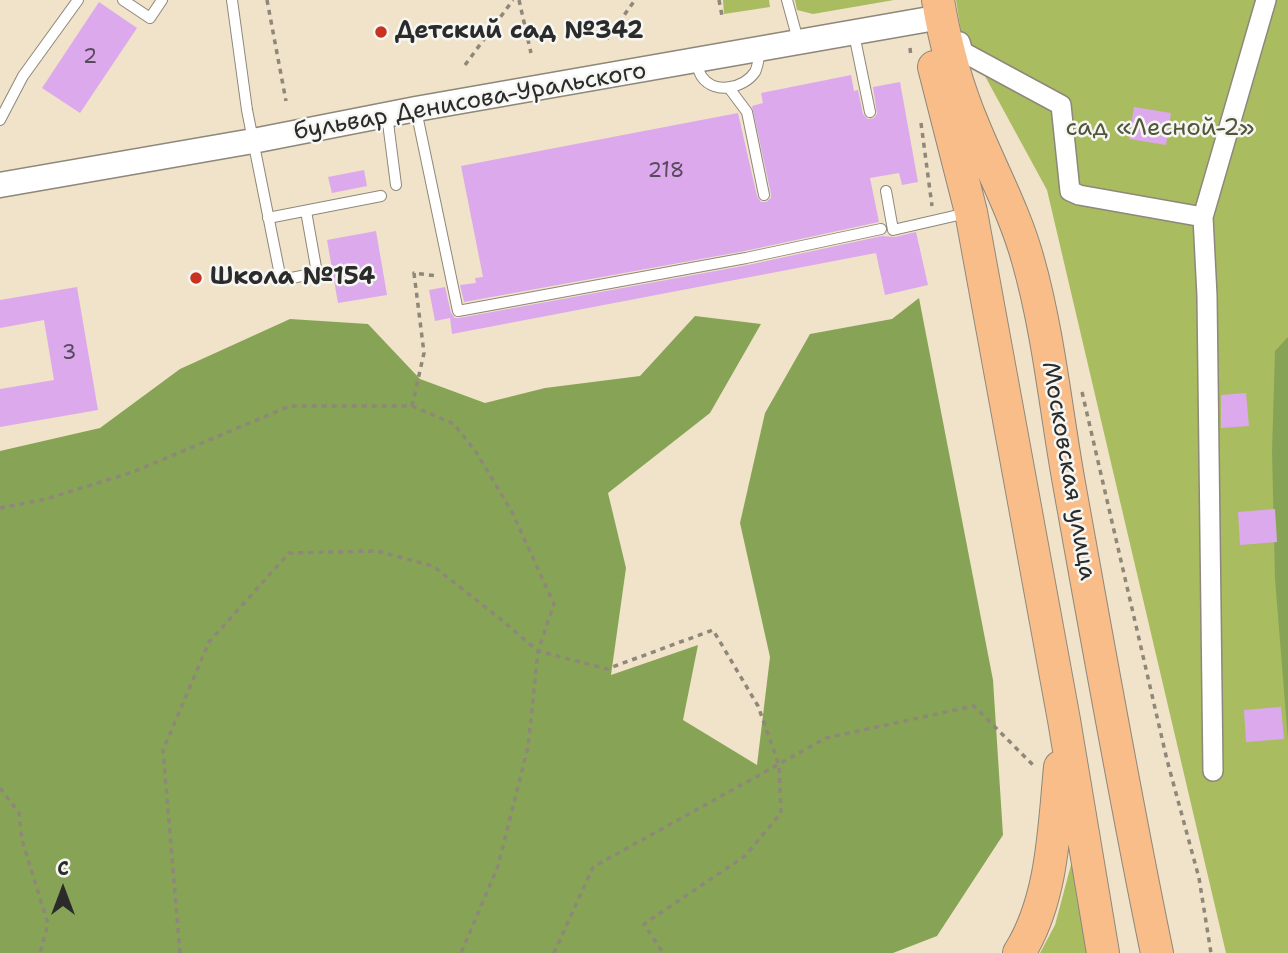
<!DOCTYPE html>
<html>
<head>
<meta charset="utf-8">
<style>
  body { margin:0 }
  #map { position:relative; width:1288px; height:953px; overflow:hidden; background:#f0e3c9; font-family:"Shantell Sans",sans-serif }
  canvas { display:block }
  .north { position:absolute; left:28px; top:855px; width:70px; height:70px; -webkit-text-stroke:5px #f6f6f2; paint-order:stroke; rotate:0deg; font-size:19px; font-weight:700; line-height:28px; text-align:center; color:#2b2b2b }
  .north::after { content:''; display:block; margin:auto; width:24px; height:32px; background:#2b2b2b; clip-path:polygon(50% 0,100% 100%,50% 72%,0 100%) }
</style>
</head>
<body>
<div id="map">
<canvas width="1288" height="953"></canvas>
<div class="north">С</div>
</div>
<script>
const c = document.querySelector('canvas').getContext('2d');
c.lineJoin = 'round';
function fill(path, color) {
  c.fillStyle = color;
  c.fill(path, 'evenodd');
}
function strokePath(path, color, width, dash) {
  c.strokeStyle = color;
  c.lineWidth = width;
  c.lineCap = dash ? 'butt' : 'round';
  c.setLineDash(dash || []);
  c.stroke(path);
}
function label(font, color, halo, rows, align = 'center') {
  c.font = font + ' "Shantell Sans",sans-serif';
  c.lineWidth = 5;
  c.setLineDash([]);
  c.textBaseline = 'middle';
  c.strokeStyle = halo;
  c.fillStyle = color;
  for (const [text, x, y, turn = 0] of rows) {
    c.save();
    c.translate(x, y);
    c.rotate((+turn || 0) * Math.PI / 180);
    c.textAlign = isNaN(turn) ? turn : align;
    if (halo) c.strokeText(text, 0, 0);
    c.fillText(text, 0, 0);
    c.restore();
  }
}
fill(new Path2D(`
  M723 0H769L770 7 724 14Z
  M795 0H894L813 14 797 10Z
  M956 0H1288V953H1226L1047 190 961 32Z
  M1072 861 1088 953H1040L1055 925Z`), '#aabc60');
fill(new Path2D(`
  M919 298 993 680 1003 835 937 936 893 953H0V451L100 428 180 369 290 319 368 324 420 379 485 403 545 388 640 376 695 316 761 324 710 413 608 493 626 568 611 675 698 645 683 720 757 765 770 657 740 523 765 413 810 334 892 319Z
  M1288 337V740L1275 579 1272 452 1275 351Z`), '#87a456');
fill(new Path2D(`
  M99 2 137 28 80 113 42 88Z
  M851 75 854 91 858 90 863 114 868 119 874 118 877 114 873 87 900 82 918 182 902 185 899 173 870 178 879 222 745 251 464 302 460 285 476 283 475 278 483 277 461 166 738 113 757 196 761 202H766L771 198V194L752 106 763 103 761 93Z
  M1134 107 1171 113 1166 145 1129 139Z
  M364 170 367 186 332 193 328 177Z
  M376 231 387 295 338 303 327 240Z
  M916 232 928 285 885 295 876 253 452 334 450 318 435 321 429 290 445 287 451 313 455 318H459L748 265 882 236 895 237Z
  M77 287 98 410 0 427V389L54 380 44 320 0 328V300Z
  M1246 393 1249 426 1221 428V395Z
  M1275 509 1277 542 1240 545 1238 512Z
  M1281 707 1284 739 1246 742 1244 710Z`), '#dca9ed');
const service = new Path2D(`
  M123 0 150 18 162 0
  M232 0 247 110 281 280 317 273 306 211
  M787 0 798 40
  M854 34 870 112
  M696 62C698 67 699 73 702 77 715 95 744 88 755 72 758 66 759 57 760 50
  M729 88 747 112 764 195
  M416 110 458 311 746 258 881 229
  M387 115 396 185
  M0 120 23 76 78 0
  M886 191 893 230 967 213
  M268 218 381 196`);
const minor = new Path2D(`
  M948 45 960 42 963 52 1061 105 1070 191 1079 195 1203 217
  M1213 771 1207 296 1203 217 1266 0`);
const tertiary = new Path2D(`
  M0 185 253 141 416 109 941 17`);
const primary = new Path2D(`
  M938 0C945 43 957 87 974 127 992 171 1015 213 1028 260 1049 334 1056 413 1070 489 1098 644 1125 799 1157 953
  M934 67 971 212 1064 720 1103 953
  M1019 953C1053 899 1054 828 1060 767`);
strokePath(service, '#8e877a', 12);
strokePath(minor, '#8e877a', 22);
strokePath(tertiary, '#8e877a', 27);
strokePath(primary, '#8e877a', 34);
strokePath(new Path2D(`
  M267 0 286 101
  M519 0 531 53
  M719 0 722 16
  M607 39 635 0
  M910 48 911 57
  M465 65 513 0
  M921 123 932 206
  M1082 392 1167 760 1199 878 1211 953
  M412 406 424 353 414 273 437 276
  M0 508 46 499 133 472 290 406H412L454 424 476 452 512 512 554 604 538 651 528 747 498 866 461 953
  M0 788 19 813 22 840 48 924 40 953
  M180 953 163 750 209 642 289 553 377 551 433 566 498 617 538 651 607 669 713 630 758 706 779 765 781 813 745 856 644 924 663 953
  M554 953 593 867 826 738 974 706 1035 767`), '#8e877a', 3.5, [5, 5]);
strokePath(service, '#fff', 10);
strokePath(minor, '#fff', 19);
strokePath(tertiary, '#fff', 24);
strokePath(primary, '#f8bd89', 32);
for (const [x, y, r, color] of [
  [381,32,7,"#c8321e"],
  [196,278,7,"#c8321e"]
]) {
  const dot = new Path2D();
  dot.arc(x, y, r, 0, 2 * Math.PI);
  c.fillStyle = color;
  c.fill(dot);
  strokePath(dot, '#f6f6f2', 2.5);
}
label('21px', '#574a5c', null, [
  ["2",90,58],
  ["218",666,172],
  ["3",69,354]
]);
label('bold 24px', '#2b2b2b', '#f6f6f2', [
  ["Детский сад №342",395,32],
  ["Школа №154",210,278]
], 'left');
label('24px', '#2b2b2b', '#f6f6f2', [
  ["бульвар Денисова-Уральского",470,102,-10],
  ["Московская улица",1068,471,80]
]);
label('24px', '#51563b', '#f6f6f2', [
  ["сад «Лесной-2»",1160,129]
]);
</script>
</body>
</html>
